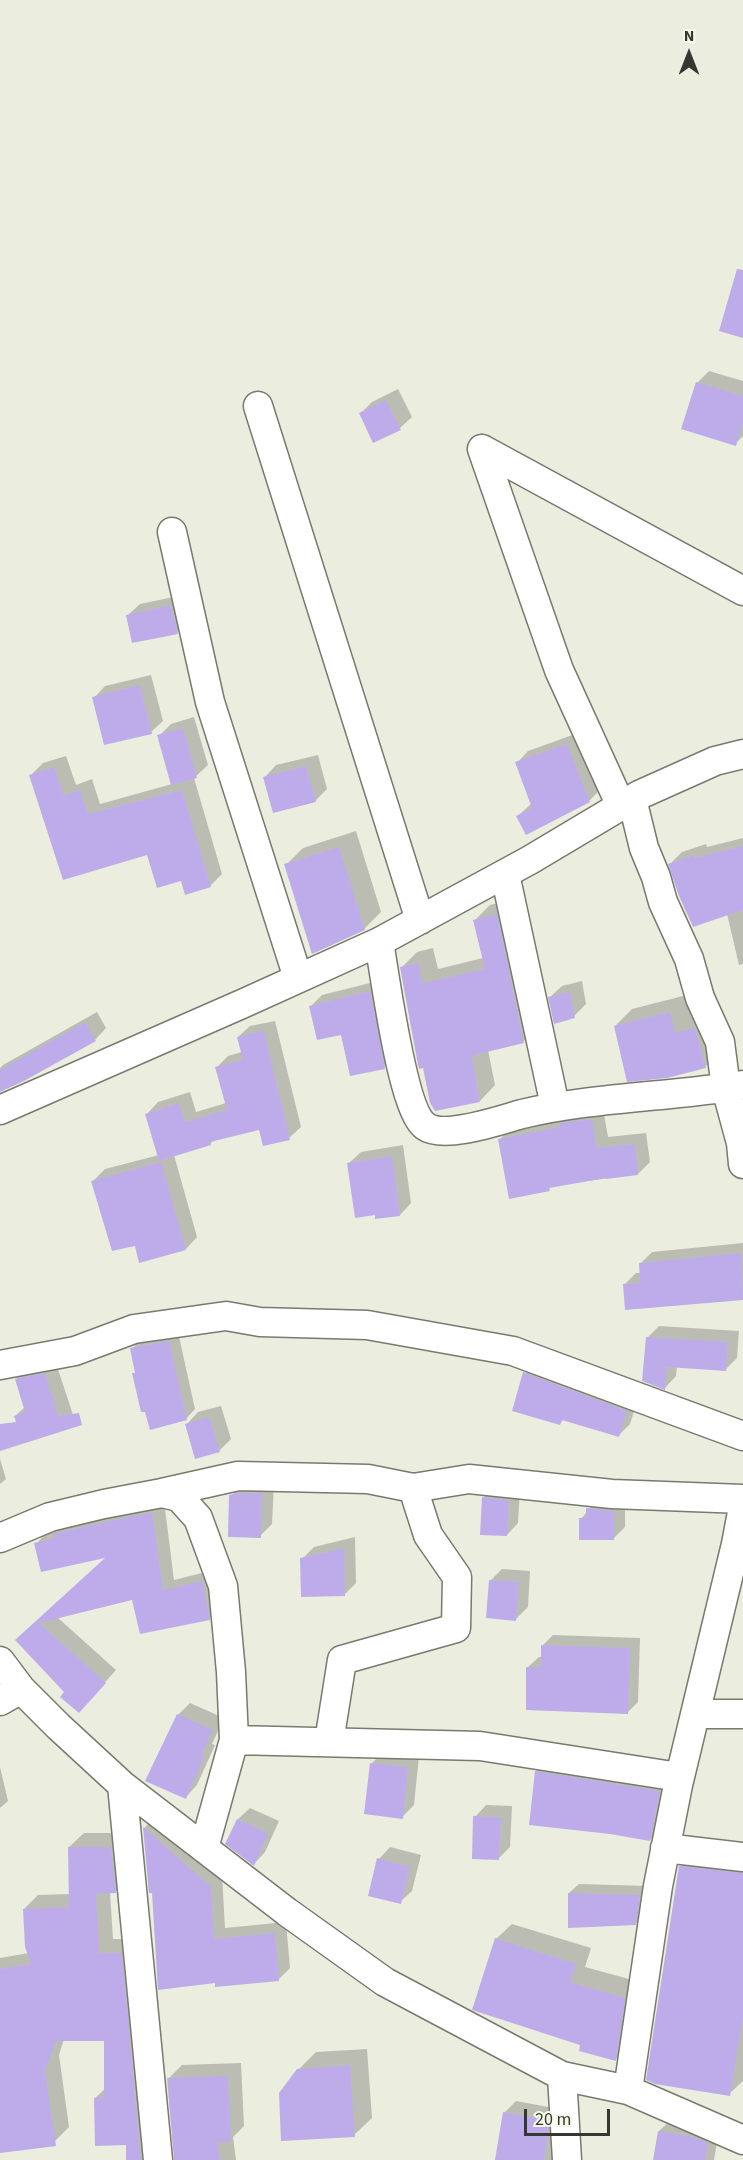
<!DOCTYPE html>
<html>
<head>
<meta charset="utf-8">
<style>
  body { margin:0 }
  #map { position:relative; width:743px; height:2160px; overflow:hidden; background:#ebeddf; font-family:"Source Sans 3",sans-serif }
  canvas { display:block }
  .north { position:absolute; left:659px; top:24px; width:60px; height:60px; -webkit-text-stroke:4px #f8faec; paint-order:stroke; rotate:0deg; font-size:16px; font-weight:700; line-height:24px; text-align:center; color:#373732 }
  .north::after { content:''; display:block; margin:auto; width:21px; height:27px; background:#373732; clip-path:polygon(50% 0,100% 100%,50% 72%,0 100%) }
  .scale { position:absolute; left:524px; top:2109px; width:86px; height:27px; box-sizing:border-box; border:3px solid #373732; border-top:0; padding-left:8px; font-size:18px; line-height:21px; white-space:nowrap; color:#373732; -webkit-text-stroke:4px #f8faec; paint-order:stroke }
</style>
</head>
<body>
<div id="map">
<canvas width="743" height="2160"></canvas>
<div class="north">N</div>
<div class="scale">20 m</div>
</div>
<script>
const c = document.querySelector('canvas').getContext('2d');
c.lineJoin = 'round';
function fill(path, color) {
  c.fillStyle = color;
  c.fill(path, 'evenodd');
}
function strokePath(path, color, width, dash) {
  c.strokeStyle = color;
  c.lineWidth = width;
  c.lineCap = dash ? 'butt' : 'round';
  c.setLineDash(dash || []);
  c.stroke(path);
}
fill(new Path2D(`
  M709 371 743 381V436L735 444 697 383Z
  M398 389 412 417 400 428 361 413 372 402Z
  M183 595 189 620 177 632 128 615 140 604Z
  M151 675 163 721 151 732 94 698 105 686Z
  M194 717 208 765 194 778 222 874 210 886 182 879 148 853 64 879 31 775 43 763 66 756 76 785 92 779 100 804 172 784 159 736 171 724Z
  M578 733 601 789 589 801 518 816 532 803 517 763 528 751Z
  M318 755 327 789 315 801 265 777 276 765Z
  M356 831 381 912 364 929 286 865 303 848Z
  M743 838V964L739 965 727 914 670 864 682 852 706 844 707 847Z
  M512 900 539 1026 524 1041 488 1050 495 1085 480 1101 401 968 417 952 433 948 438 969 483 958 474 921 490 905Z
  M382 980 396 1056 384 1067 311 1006 322 995Z
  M582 981 586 1004 574 1016 550 997 562 986Z
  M687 995 692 1017 712 1012 723 1049 705 1067 615 1026 632 1009Z
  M97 1012 106 1028 95 1040 0 1090V1068L3 1065Z
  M275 1021 301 1127 289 1138 260 1129 214 1140 210 1144 174 1155 197 1237 186 1249 136 1244 93 1181 105 1169 159 1155 147 1114 158 1102 190 1092 196 1112 226 1103 217 1067 228 1056 242 1052 238 1037 250 1026Z
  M603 1108 608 1137 646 1133 650 1162 638 1174 552 1186 549 1189 500 1139 511 1128Z
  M403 1145 411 1203 400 1215 349 1163 361 1152Z
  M743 1243V1298L626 1309 624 1285 636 1273H641L640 1264 652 1252Z
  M659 1326 739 1331 737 1358 725 1370 677 1366 676 1376 665 1388 648 1337Z
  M178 1332 195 1409 186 1419 136 1372 132 1349 141 1339Z
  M536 1362 638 1399 630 1424 618 1436 564 1419 560 1423 525 1373Z
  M56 1363 74 1418 15 1416 25 1407 16 1379 28 1368Z
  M221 1406 231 1439 219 1451 187 1424 198 1412Z
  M0 1459 6 1479 0 1484Z
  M274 1482 272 1524 260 1536 231 1496 243 1484Z
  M495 1486 520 1489 518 1523 507 1535 483 1498Z
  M599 1497 625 1499V1527L613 1539 581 1519Z
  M164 1501 174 1580 214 1570 221 1607 209 1619 133 1598 57 1617 116 1670 90 1699 66 1692 18 1640 108 1556 36 1544 47 1532Z
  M355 1537 356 1583 344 1595 302 1559 314 1547Z
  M502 1569 530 1571 528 1607 516 1619 490 1581Z
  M553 1635 640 1638 638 1702 628 1712 528 1667 539 1657H542L543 1645Z
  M190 1703 224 1718 212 1744 215 1745 197 1785 186 1797 178 1715Z
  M383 1752 419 1756 414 1805 402 1817 371 1764Z
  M551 1757 674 1776 664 1825 650 1840 610 1832 536 1772Z
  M0 1767 8 1801 0 1808Z
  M486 1805 512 1806 510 1847 499 1858 475 1817Z
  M250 1808 279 1821 265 1852 254 1864 238 1819Z
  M155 1817 222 1875 225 1928 286 1922 290 1968 279 1979 216 1981 153 1892H150L144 1828Z
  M84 1833H125L129 1878 115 1892H110L113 1939H135L164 2160H128L127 2143 95 2098 106 2088V2039H64L59 2055 69 2127 55 2141H0V1958L29 1953 24 1909 38 1895 70 1894 69 1847Z
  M390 1847 421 1855 412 1891 400 1902 379 1859Z
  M700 1847 743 1852V2081L729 2094 680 1867Z
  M579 1884 649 1886 645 1914 635 1924 569 1893Z
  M512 1924 591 1948 585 1967 640 1982 631 2044 615 2060 582 2044 496 1939Z
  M367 2049 372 2118 354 2135 298 2070 316 2052Z
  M241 2063 244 2126 233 2137 236 2160H176L168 2079 182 2065Z
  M516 2101 559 2109 560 2118 553 2160H496L504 2113Z
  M671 2120 719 2131 714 2160H654L659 2131Z`), '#0003');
fill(new Path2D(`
  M737 269 743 270V338L719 331Z
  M696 382 743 396V422L736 446 681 429Z
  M386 400 401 430 373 443 359 413Z
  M171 605 178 634 132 643 126 615Z
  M140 685 152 734 104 745 92 697Z
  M183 728 197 778 171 785 157 735Z
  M567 744 590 802 526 835 516 816 532 808 515 762Z
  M306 766 316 802 273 813 263 777Z
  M54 767 64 796 80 790 88 814 182 790 211 887 185 895 181 881 157 888 147 855 63 880 29 775Z
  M743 846V910L693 927 679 896 668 864 694 855 695 858Z
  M339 847 365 930 312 954 284 864Z
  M497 914 524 1043 474 1055 472 1057 480 1102 435 1111 430 1103 423 1068 419 1069 418 1065 400 967 418 963 423 983 485 969 473 920Z
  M370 991 385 1069 350 1076 341 1035 317 1040 309 1006Z
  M570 992 575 1018 554 1024 548 997Z
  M670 1012 675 1033 695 1028 706 1068 667 1078 627 1082 614 1026Z
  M85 1022 96 1041 24 1081 0 1092V1070Z
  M261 1031 264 1032 290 1140 263 1146 259 1130 210 1142 211 1145 159 1161 145 1114 179 1103 185 1122 227 1110 215 1067 243 1060 237 1037Z
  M592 1119 597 1148 635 1144 638 1175 606 1179V1178L549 1188 550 1191 509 1199 498 1139 560 1127V1123Z
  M392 1156 400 1216 375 1219V1215L355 1218 347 1163Z
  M161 1162 186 1250 139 1263 135 1246 112 1251 91 1181Z
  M741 1253 743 1300 625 1310 623 1284 640 1283 639 1263Z
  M646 1337 728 1342 726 1371 667 1367 665 1390 642 1381Z
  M169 1341 187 1420 150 1430 145 1412H141L132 1373H135L130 1348Z
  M523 1372 627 1411 619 1437 562 1420 560 1425 512 1411Z
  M45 1373 58 1416 79 1413 82 1425 0 1451V1424L16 1422 14 1416 25 1412 15 1379Z
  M209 1417 220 1452 195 1459 185 1424Z
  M239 1493H262L261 1538 228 1537 229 1495Z
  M482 1497 509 1500 507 1536 480 1535Z
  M586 1508 614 1511V1540H579V1518H586Z
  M152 1512 163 1590 202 1581 210 1620 140 1634 132 1600 39 1623 106 1683 79 1713 60 1697 64 1692 15 1640 105 1558 41 1572 34 1543 55 1538 53 1533H55Z
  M344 1548 345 1596 301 1597 300 1558Z
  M489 1580 519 1582 516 1621 486 1618Z
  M541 1645 630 1648 628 1714 526 1710V1667H541Z
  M177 1714 213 1730 201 1756 204 1757 186 1799 145 1781Z
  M370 1763 408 1767 403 1819 364 1814Z
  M535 1771 660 1791 650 1841 610 1834 529 1825Z
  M473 1816 501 1817 499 1860 472 1859Z
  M237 1819 268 1833 254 1866 225 1844Z
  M143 1827 211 1887 214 1939 275 1933 279 1981 215 1987V1983L158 1990 152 1893H149Z
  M68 1847H111L116 1893 96 1894 99 1953H122L141 2160H126V2145L95 2146 94 2098 104 2097V2041H56L45 2071 56 2146 0 2153V1969L31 1964 25 1947 23 1909 69 1907Z
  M377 1858 410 1867 401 1904 368 1896Z
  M679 1866 743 1873V2016L730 2096 655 2084 646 2080Z
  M568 1893 640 1895 636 1925 568 1928Z
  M495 1938 576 1964 570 1982 625 1998 616 2061 579 2051 580 2045 472 2010Z
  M350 2065 355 2137 281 2141 279 2093 297 2069Z
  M228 2076 231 2142H218L220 2160H174L167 2078Z
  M503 2112 548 2120 549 2131 544 2160H495Z
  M658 2131 694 2137 708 2143 705 2160H653Z`), '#beacea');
const minor = new Path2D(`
  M258 406 420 920
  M482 449 559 670 621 806
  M482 449 743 591
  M172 532 210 702 298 978
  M632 799 644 848 656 877 663 902 689 959 700 998 720 1042 726 1088 741 1143 743 1164
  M505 874 555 1106
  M379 942C385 975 402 1109 425 1126 444 1140 500 1120 522 1114 594 1097 670 1097 743 1085
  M0 1110 242 1004 379 942 530 860 639 795 715 761 743 754
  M0 1365 75 1351 134 1329 226 1316 260 1322 367 1325 513 1351 743 1436
  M162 1493 238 1476 368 1479 413 1488 469 1479 612 1494 743 1499
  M0 1538 50 1517 104 1504 162 1493 179 1497 198 1518 223 1586 231 1672 234 1740 204 1848
  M0 1661 21 1689 58 1726 122 1785 287 1912 385 1982 562 2076 628 2090 743 2140
  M0 1701 21 1689
  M696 1714H743
  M234 1740 480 1746 679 1777
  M329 1742 342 1660 456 1628 457 1577 428 1535 413 1488
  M122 1785 158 2160
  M665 1848 743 1857
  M562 2076 567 2160
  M628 2090 658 1886 678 1785 736 1544 743 1507`);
strokePath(minor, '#787a6d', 31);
strokePath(minor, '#fff', 28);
</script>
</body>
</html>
